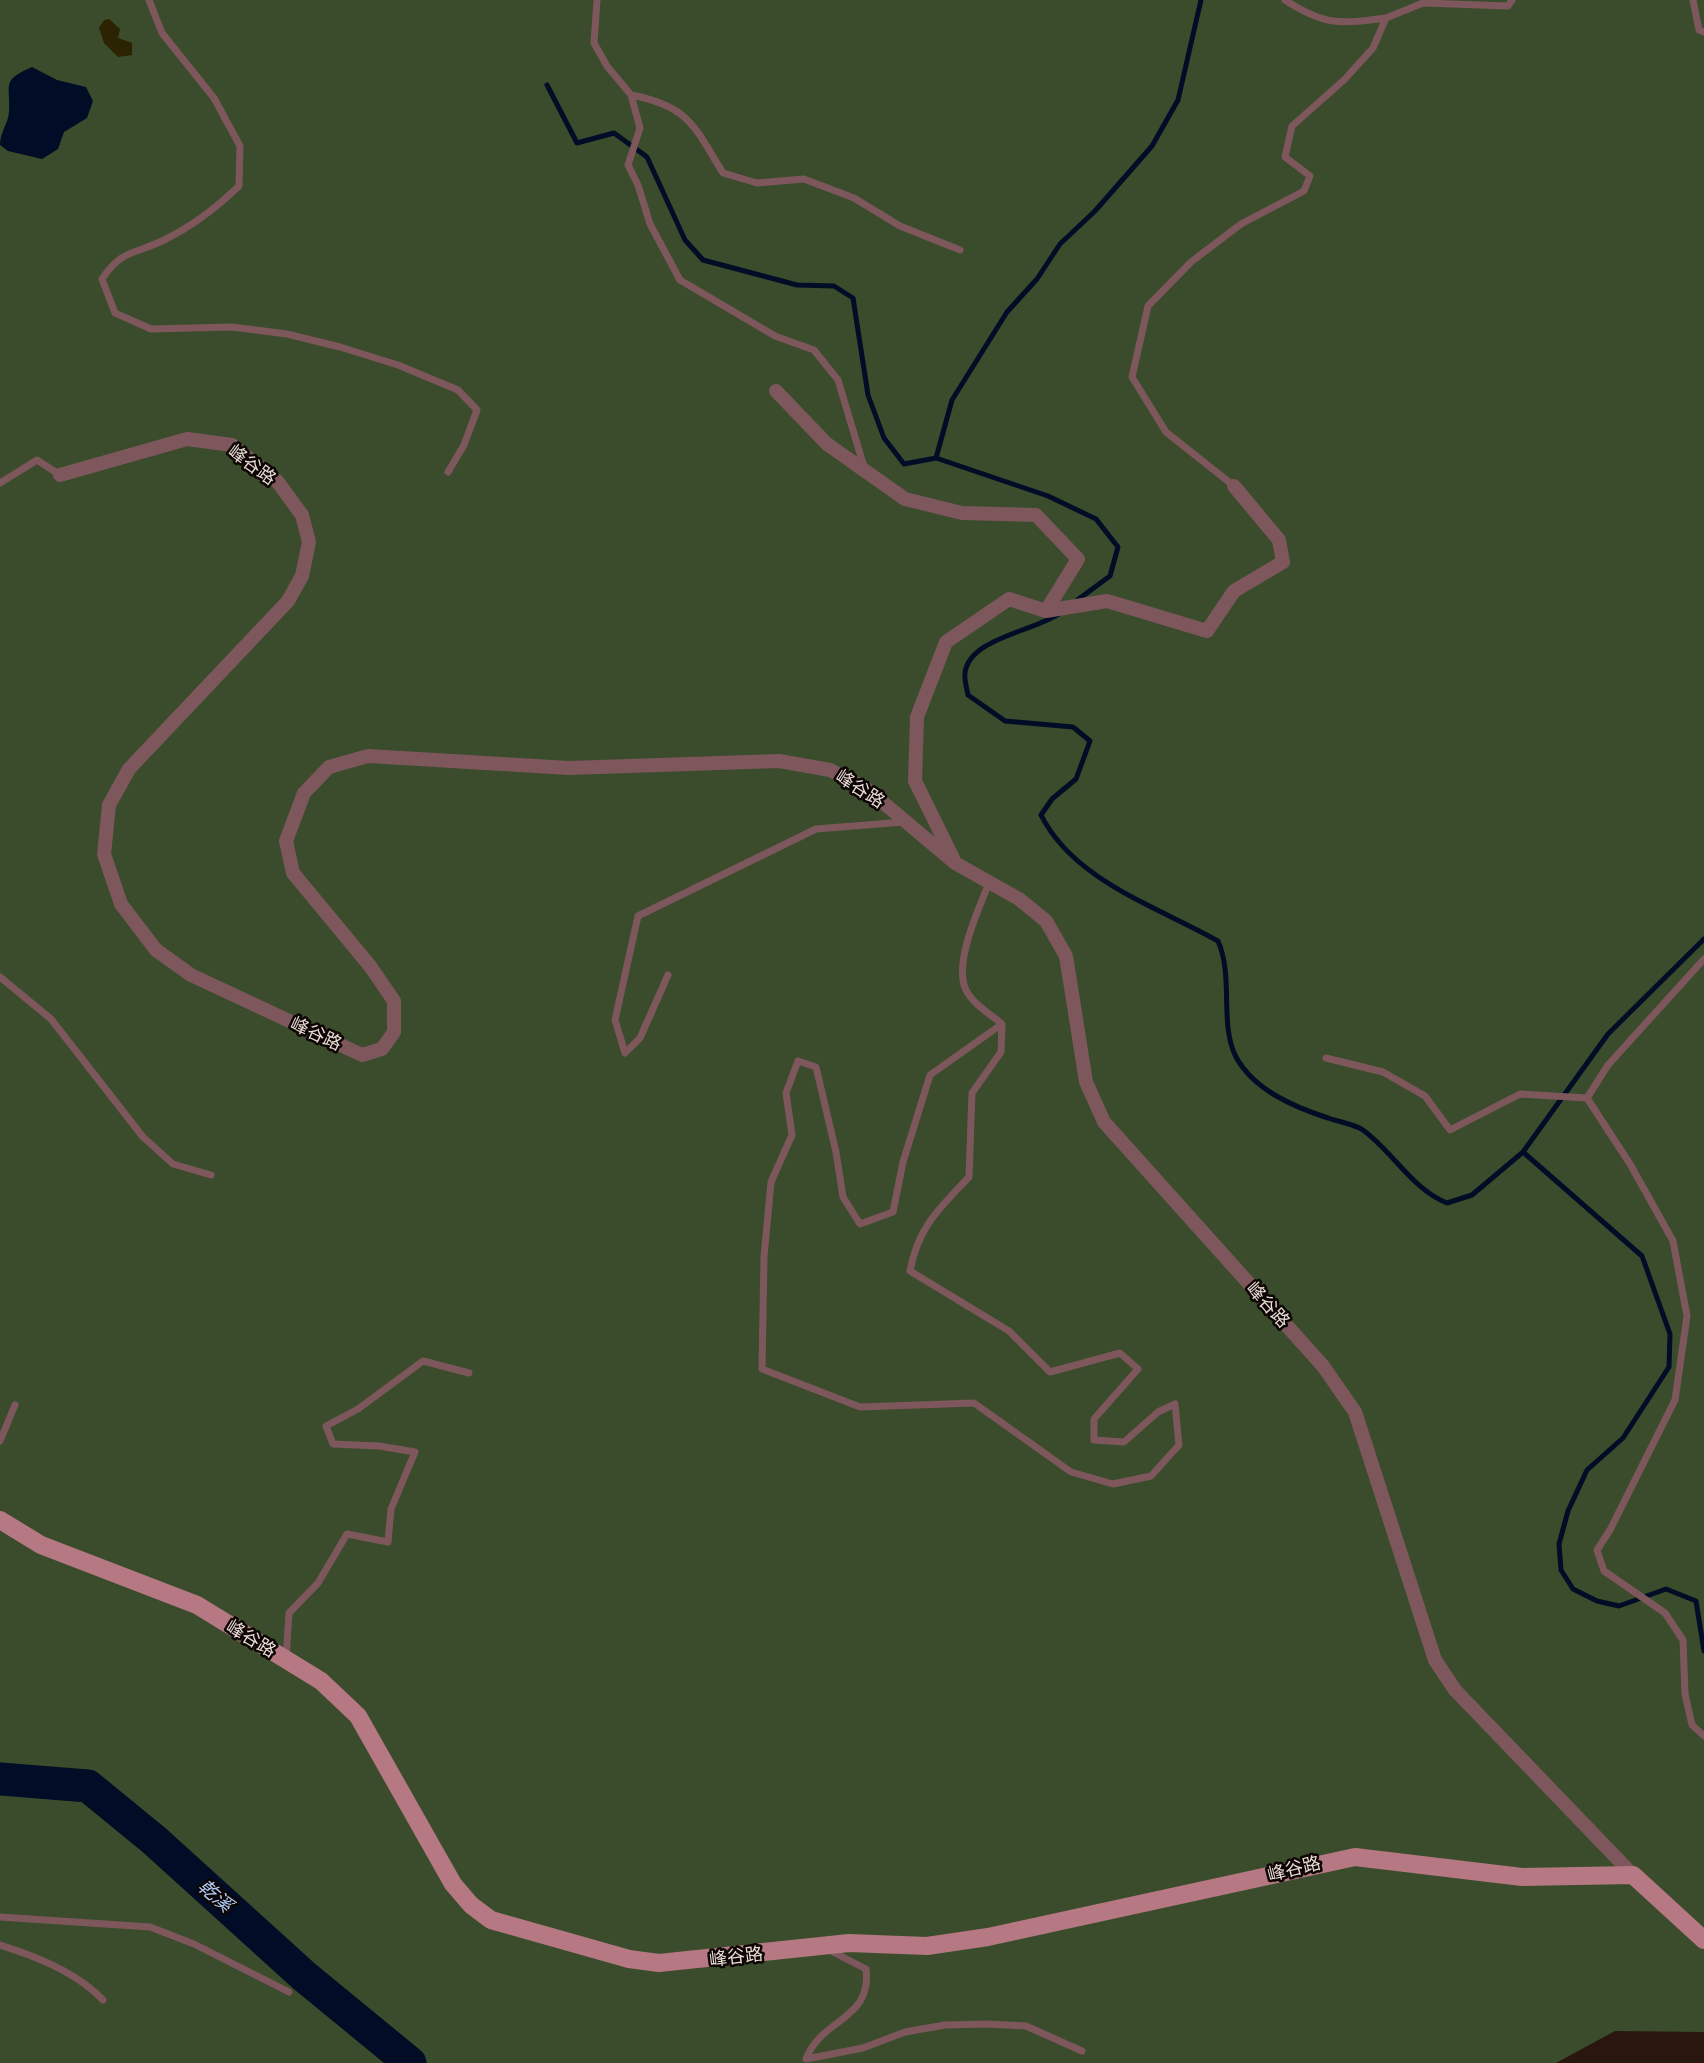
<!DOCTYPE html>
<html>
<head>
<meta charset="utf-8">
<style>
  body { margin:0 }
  canvas { display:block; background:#29170f }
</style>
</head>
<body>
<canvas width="1704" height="2063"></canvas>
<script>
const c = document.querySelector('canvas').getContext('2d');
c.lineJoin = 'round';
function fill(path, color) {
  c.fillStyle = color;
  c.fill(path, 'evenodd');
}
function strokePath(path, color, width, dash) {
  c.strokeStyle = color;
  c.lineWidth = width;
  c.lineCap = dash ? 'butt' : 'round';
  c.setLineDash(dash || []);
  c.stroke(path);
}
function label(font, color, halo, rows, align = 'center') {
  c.font = font + ' Lato,"Noto Sans TC",sans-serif';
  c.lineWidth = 5;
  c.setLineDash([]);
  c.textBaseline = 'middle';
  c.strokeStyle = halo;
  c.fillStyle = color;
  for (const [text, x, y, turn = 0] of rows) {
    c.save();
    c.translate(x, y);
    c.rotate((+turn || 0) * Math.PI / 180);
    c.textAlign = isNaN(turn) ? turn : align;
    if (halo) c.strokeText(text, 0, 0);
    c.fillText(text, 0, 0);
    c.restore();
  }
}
fill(new Path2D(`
  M0 0H1704V2032L1615 2031 1556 2063H0Z`), '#3a4c2b');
fill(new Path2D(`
  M109 19 120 29 118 38 132 43V55L118 57 104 43 99 28 104 20Z`), '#2b2302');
fill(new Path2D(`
  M32 67 57 80 86 87 93 101 87 118 64 132 58 149 42 159 8 151 0 145C0 132 8 124 9 112 11 84 0 81 32 67Z`), '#010d26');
strokePath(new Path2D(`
  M547 85 577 143 614 133 647 157 685 240 703 260 797 285 834 286 853 298 868 395 884 438 904 464 936 458
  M1076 601 1110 576 1118 547 1096 519 1048 496 936 458 952 400 1007 312 1037 279 1060 244 1095 211 1152 146 1178 100 1201 0
  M1060 613C1036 631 969 638 965 673 964 680 967 689 968 695L1005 721 1073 727 1090 741 1076 779 1052 799 1041 815C1074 881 1158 907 1218 941 1234 977 1219 1024 1236 1057 1254 1090 1294 1107 1328 1118 1339 1122 1354 1124 1363 1130 1393 1152 1413 1190 1447 1203L1472 1195 1523 1152 1642 1256 1670 1334 1669 1367 1623 1438 1587 1470 1568 1511 1559 1544 1561 1570 1573 1589 1597 1601 1619 1606 1666 1589 1696 1601 1704 1651
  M1523 1152 1608 1034 1704 939`), '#010d26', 5);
strokePath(new Path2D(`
  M0 1779 88 1786 154 1840 304 1976 410 2063`), '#010d26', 33);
strokePath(new Path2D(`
  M149 0 162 33 214 98 240 146 239 186C216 208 193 226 164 240 134 255 122 249 102 279L115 313 151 329 232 327 287 334 340 347 398 365 458 390 477 410 464 445 448 472
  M597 0 594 43 607 66 631 95 640 128 628 165 638 185 650 224 680 280 775 336 814 350 838 380 864 467
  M1693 0 1699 30 1704 32
  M1386 18 1423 3 1508 6 1512 0
  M631 95C689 106 694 126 723 173L757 183 804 179 854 198 900 226 960 250
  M0 483 37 460 60 475
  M1234 486 1166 432 1132 377 1148 306 1191 262 1241 224 1304 191 1310 176 1285 157 1292 126 1344 80 1373 48 1386 18C1340 24 1325 26 1285 0
  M989 883C979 908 953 964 966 990 973 1004 990 1014 1002 1024L1001 1052 972 1093 969 1177C939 1209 918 1227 910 1271L1009 1331 1050 1372 1120 1353 1138 1369 1094 1419V1440L1124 1442 1158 1412 1175 1404 1179 1445 1151 1476 1113 1484 1071 1472 974 1403 860 1407 762 1369 764 1257 771 1182 792 1135 786 1093 798 1061 816 1067 836 1152 843 1197 860 1224 893 1212 903 1162 930 1075 1002 1024
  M1704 959 1608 1065 1587 1098 1630 1164 1673 1241 1687 1316 1675 1400 1610 1530 1597 1550 1604 1571 1665 1613 1683 1640 1685 1694 1692 1725 1704 1736
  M668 975 640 1038 625 1053 615 1020 638 916 816 829 904 822
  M0 977 51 1019 143 1137 173 1164 211 1175
  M1326 1058 1383 1072 1425 1096 1450 1130 1520 1094 1587 1098
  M0 1441 15 1405
  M286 1660 289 1613 318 1583 347 1534 388 1542 391 1509 415 1452 379 1446 333 1444 326 1426 358 1409 423 1361 469 1373
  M0 1917 150 1927 194 1944 289 1992
  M0 1945C36 1956 77 1972 103 2000
  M829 1950 866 1969C872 2021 822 2017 806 2059L863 2048 905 2032 945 2025 987 2024 1026 2026 1082 2051`), '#7e575d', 7);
strokePath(new Path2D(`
  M776 391 827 444 905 499 962 513 1036 515 1078 559 1046 611 1009 599 946 642 917 717 915 781 953 858
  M60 475 187 439 232 445 277 481 302 515 309 542 302 576 288 601 129 769 109 805 104 854 121 904 156 950 191 975 362 1055 382 1049 394 1032V1001L370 966 293 873 286 841 304 793 329 767 368 756 569 768 779 761 830 770 867 789 955 863 1019 899 1046 921 1066 956 1086 1082 1104 1122 1323 1366 1355 1412 1435 1660 1455 1690 1633 1875
  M1046 611 1107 601 1207 631 1234 591 1283 562 1279 540 1234 486`), '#7e575d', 14);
strokePath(new Path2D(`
  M0 1520 41 1545 197 1605 321 1681 358 1716 453 1884 471 1905 491 1920 629 1959 659 1963 849 1943 927 1946 988 1937 1355 1857 1522 1877 1633 1875 1704 1940`), '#b67882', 18);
label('18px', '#e9dbd6', '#0c0503', [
  ["峰谷路",252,465,36],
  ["峰谷路",860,789,33],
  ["峰谷路",316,1034,25],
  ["峰谷路",1268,1305,48],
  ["峰谷路",251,1639,31],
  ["峰谷路",1294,1869,-14],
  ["峰谷路",736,1957,-7]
]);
label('italic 19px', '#afccf8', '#0c0503', [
  ["乾溪",215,1896,41]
]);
</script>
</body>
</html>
